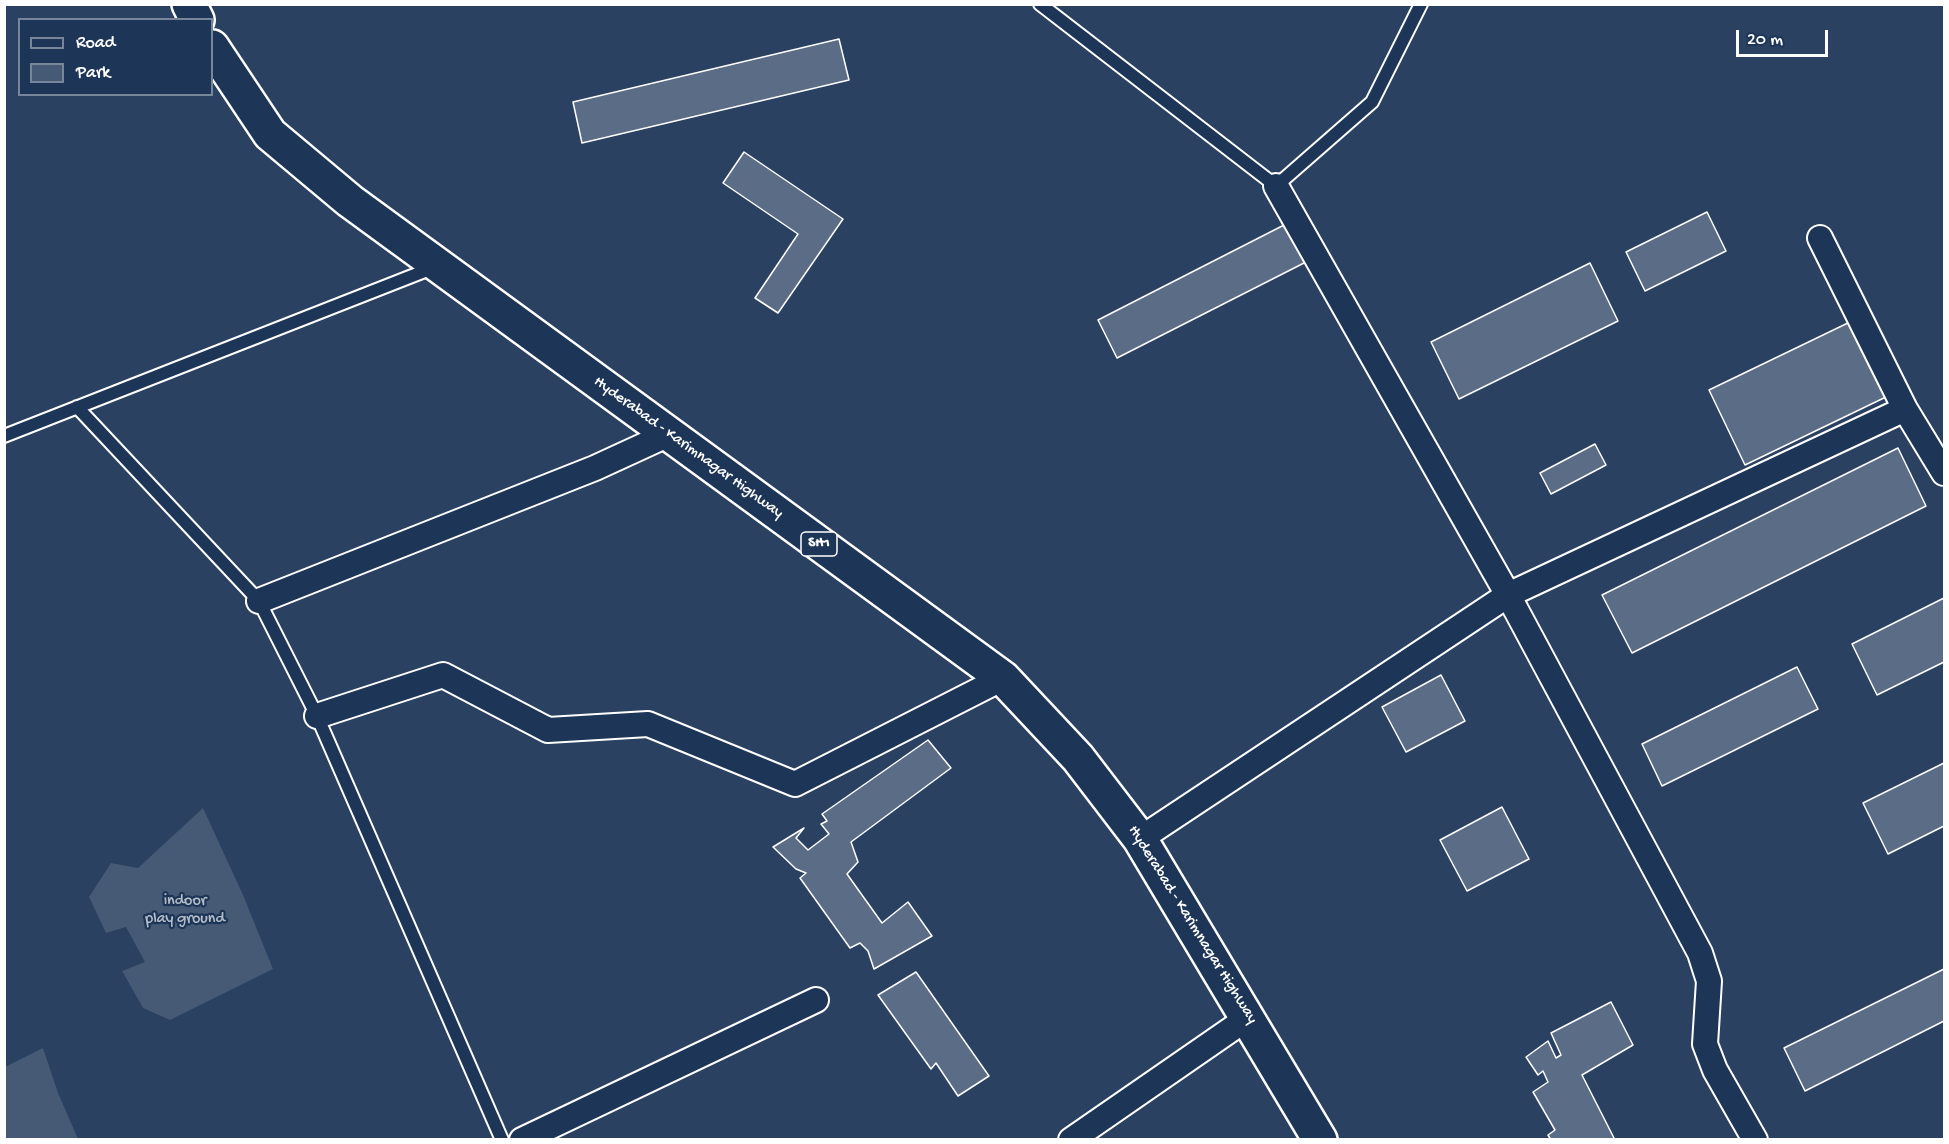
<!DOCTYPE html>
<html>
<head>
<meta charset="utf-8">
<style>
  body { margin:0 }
  #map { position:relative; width:1949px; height:1144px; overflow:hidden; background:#2a4161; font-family:"Gochi Hand",sans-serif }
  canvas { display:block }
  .frame { position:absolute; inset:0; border:6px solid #fff; pointer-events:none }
  .legend { position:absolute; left:18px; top:18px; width:195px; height:78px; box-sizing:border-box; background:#1d3557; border:2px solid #77869a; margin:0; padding:8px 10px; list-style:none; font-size:18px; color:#fff }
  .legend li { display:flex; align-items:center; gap:12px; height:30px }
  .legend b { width:30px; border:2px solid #77869a }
  .scale { position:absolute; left:1736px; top:30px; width:92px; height:27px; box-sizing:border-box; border:3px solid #fff; border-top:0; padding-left:8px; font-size:18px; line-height:21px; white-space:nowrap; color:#fff; -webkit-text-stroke:4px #1d3557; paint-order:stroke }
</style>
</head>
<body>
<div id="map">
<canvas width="1949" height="1144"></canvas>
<div class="frame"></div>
<ul class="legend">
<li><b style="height:8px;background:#1d3557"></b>Road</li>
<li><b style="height:16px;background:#465975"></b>Park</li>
</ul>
<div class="scale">20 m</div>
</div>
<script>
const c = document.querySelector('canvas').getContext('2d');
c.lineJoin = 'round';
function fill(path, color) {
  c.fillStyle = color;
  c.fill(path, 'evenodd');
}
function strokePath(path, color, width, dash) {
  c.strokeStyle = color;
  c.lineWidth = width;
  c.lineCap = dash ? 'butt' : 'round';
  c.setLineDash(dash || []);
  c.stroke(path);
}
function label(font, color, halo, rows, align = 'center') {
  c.font = font + ' "Gochi Hand",sans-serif';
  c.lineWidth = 4.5;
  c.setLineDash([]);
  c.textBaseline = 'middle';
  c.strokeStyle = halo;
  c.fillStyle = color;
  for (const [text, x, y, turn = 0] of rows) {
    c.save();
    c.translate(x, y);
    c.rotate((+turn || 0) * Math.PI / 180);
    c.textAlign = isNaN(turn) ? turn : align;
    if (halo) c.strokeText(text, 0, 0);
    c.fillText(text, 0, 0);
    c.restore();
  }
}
fill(new Path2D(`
  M203 808 243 895 273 969 170 1020 143 1008 122 971 145 962 126 927 106 933 89 897 111 863 138 868Z
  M43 1048 58 1093 78 1139H5V1067Z`), '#465975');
const building = new Path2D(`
  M839 39 849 80 582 143 573 102Z
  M744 152 843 219 778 313 755 298 798 234 723 183Z
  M1707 212 1726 251 1645 291 1626 252Z
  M1286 224 1306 262 1117 358 1098 320Z
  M1590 263 1618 321 1459 399 1431 342Z
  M1852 321 1888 396 1745 465 1709 390Z
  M1595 444 1606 465 1551 494 1540 473Z
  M1898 448 1926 506 1632 653 1602 595Z
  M1944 598V662L1877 695 1852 644Z
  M1797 667 1818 709 1662 786 1642 744Z
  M1441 675 1465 721 1406 752 1382 707Z
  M928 740 951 768 851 842 858 862 847 874 882 923 908 902 932 936 874 969 868 951 860 943 850 948 800 878 806 873 796 869 773 847 804 828 796 838 808 850 829 834 821 824 827 821 822 814Z
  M1944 763V826L1888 854 1863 803Z
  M1502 807 1529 859 1467 891 1440 840Z
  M1944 969V1021L1805 1091 1784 1048Z
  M916 972 989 1076 958 1096 936 1063 931 1069 878 995Z
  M1611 1002 1633 1045 1582 1075 1615 1140H1551L1548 1135 1555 1130 1533 1092 1548 1082 1543 1071 1538 1075 1526 1057 1548 1041 1556 1058 1561 1055 1551 1033Z`);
fill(building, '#5b6c86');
strokePath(building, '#fff', 1.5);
const lane = new Path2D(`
  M1040 4 1276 186 1372 102 1421 4
  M77 407 259 601 317 716 502 1140
  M4 436 435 267`);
const street = new Path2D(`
  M1276 186 1508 595 1700 953 1709 981 1705 1044 1715 1070 1755 1140
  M1820 238 1905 409 1944 473
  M259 601 595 468 669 434
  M317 716 443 675 548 730 648 724 795 784 1003 678
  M1140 839 1508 595 1905 409
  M522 1140 816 1000
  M1071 1140 1249 1017`);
const primary = new Path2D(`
  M189 4 197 20
  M212 47 270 134 350 201 1003 678 1078 758 1140 839 1320 1140`);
strokePath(lane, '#fff', 16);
strokePath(street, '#fff', 28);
strokePath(primary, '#fff', 38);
strokePath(lane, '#1d3557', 12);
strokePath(street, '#1d3557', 24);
strokePath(primary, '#1d3557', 33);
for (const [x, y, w] of [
  [819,544,36]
]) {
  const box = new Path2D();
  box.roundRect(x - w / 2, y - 12, w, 24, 4.5);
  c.fillStyle = '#1d3557';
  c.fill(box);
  strokePath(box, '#fff', 1.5);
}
label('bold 15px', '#fff', null, [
  ["SH1",819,544]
]);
label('16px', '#fff', '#1d3557', [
  ["Hyderabad - Karimnagar Highway",688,448,36],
  ["Hyderabad - Karimnagar Highway",1192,925,58]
]);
label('16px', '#b5bdc8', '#1d3557', [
  ["indoor",185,902],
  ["play ground",185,920]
]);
</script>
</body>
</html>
